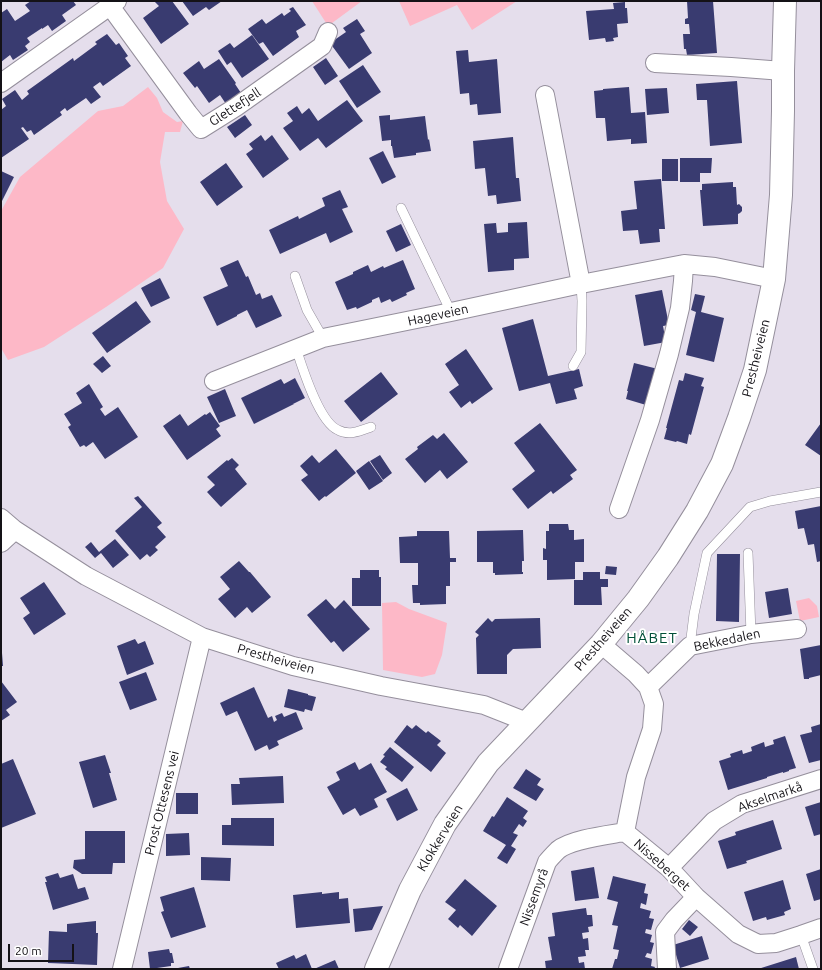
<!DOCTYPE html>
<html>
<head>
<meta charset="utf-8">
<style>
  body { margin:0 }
  #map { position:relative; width:822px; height:970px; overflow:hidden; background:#e5deec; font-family:Ubuntu,sans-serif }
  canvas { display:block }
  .frame { position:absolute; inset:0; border:2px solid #141217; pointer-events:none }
  .scale { position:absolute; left:8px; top:944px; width:66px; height:18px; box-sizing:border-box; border:2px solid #141217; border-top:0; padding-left:5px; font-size:12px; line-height:14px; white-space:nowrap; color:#141217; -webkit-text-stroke:3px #fff; paint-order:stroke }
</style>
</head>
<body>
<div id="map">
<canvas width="822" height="970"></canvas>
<div class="frame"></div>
<div class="scale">20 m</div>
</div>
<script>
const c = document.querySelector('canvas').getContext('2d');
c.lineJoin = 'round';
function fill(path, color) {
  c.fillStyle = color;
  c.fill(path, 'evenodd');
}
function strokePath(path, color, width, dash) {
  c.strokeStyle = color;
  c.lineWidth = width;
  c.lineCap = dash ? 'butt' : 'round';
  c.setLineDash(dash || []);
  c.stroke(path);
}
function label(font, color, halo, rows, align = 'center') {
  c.font = font + ' Ubuntu,sans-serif';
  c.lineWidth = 4;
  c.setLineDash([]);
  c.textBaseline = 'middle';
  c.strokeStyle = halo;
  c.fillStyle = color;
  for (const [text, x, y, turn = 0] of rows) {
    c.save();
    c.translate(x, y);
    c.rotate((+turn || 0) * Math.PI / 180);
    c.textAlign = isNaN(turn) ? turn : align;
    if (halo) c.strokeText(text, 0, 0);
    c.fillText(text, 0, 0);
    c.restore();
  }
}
fill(new Path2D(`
  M312 1H362L328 26Z
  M399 1H517L472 30 457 5 410 26Z
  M148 87 157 98 163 112 177 122 183 121 180 132H165L160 162 167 201 184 229 163 268 106 307 44 347 8 360 1 348V211L20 177 98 111 123 106Z
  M809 598 817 606 819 617 800 621 796 601Z
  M396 602 409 609 447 623 442 655 435 674 422 677 383 670 382 603Z`), '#fdb8c7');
fill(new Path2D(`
  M31 1H73L76 5 62 15 66 21 52 31 48 25 42 29V28L27 38 30 42 25 46 28 50 13 60 10 55 1 62V13L7 9 15 21 30 11 25 5Z
  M154 1H172L189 24 161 44 143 18 159 6Z
  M182 1H222L209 10 206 7 193 16Z
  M687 1H713L717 53 687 55 686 49H684L683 34H690L689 24H685V19L688 18Z
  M625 2V8H627L628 23 617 24 618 37 613 38 614 41 606 42 605 38 589 40 586 11 614 9 613 3Z
  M293 7 306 25 296 31 299 37 273 56 263 42 259 44 248 29 262 19 266 24 282 13 284 16 291 11 289 9Z
  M357 19 365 31 360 34 372 53 349 69 330 43 346 32 343 28Z
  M107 34 116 45 119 43 128 56 125 58 131 66 103 86 100 82 93 87 101 97 91 104 86 98 67 111 65 108 60 112 62 115 34 135 31 130 27 132 23 127 21 128 29 139 1 158V110L6 106 2 99 15 90 22 100 29 94 27 91 73 58 74 61 97 44 95 42Z
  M252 35 269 59 242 78 231 62 227 65 218 51 230 43 234 48Z
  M468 50 469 62 497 59 501 113 478 115 477 104 470 105 469 93 460 94 456 51Z
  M326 58 338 76 325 85 313 67Z
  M219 59 236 83 235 84 241 93 226 104 220 95 209 103 197 86 195 88 183 73 199 61 204 69Z
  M363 65 381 92 357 108 339 81Z
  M737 81 742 143 710 146 707 100H697L696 84Z
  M629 87 631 113 645 112 647 143 631 144V139L607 141 605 118H596L594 91 603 90V89Z
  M667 88 669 113 647 115 645 89Z
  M347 100 363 121 326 148 318 138 300 151 283 128 293 121 287 113 297 106 302 114 309 108 318 121Z
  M245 115 252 125 235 138 227 127Z
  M390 115V120L425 116 428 140 429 139 431 151 416 153V155L394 158 392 146H391V140L382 141 379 116Z
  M261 135 265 141 272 135 289 159 263 178 246 154 253 149 249 144Z
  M513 137 516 178H519L521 201 497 204 496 195 488 196 485 168 475 169 473 141Z
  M383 151 396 177 382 184 369 158Z
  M680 158H712L711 173H700V182H680Z
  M662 159H678V181H662Z
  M226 163 243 187 217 206 200 182Z
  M1 171 14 177 2 201H1Z
  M661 179 665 229H659L660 242 640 244 638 230 623 231 621 211 637 209 634 181Z
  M733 182V187H736L737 205 739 204 742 207V211L740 213 738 214V224L703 226 700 190H702V184Z
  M340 190 348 207 342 209 353 232 330 243 326 233 280 254 269 230 298 216 299 219 325 206 322 198Z
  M527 222 529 258 514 259V270L488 272 484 224 496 223 497 233 508 232V223Z
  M401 224 411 245 396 252 386 231Z
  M238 260 246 277 248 276 256 295 260 293 262 299 272 295 282 316 256 328 247 310 237 315V316L217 326 203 297 228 286 220 268Z
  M403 260 415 289 406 293 407 295 392 302 390 299 381 303 379 297 372 300V302L357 309 356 307 347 310 335 282 353 274V272L368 265 371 272 383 266 384 268Z
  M160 278 170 298 151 307 141 288Z
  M662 290 669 325 663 326 666 342 644 346 635 295Z
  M695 294 705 296 701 312 724 318 714 362 686 355 696 312 691 310Z
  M136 301 151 322 107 353 92 333Z
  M533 319 548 376 579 369 583 386 574 389 577 399 556 404 550 383 519 391 502 328Z
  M466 349 493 389 472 404 470 401 461 408 449 392 459 385 445 364Z
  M103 356 111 366 102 373 93 364Z
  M634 363 658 369 646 405 626 399 628 391H627Z
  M381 372 398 394 361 422 344 401Z
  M685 373 704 378 701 386 704 387 691 435 689 434 687 444 677 441 676 442 664 439 667 428H666L679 380 683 381Z
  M295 378 305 398 293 404H294L254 424 241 398 281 379 284 384Z
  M89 384 103 407 100 409 105 416 118 407 138 437 105 459 93 442 86 447 84 445 80 447 68 427 71 425 64 414 82 403 76 393Z
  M225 389 236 416 219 423 207 397Z
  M210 412 220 426 216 429 221 436 187 460 163 426 180 414 188 426 205 414 206 415Z
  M540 423 577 470 570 475 573 479 553 494 551 491 528 509 512 489 535 471 514 443Z
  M821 423V456L805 445Z
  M444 433 468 462 447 479 440 470 425 483 405 459 418 449 417 447 433 435 437 439Z
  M336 449 356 473 326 497 325 496 319 501 301 480 308 475 300 466 312 455 319 463Z
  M380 455 392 473 383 480 370 461Z
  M232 458 239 465 235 469 247 484 221 507 219 505 207 492 215 485 207 477 227 460 228 461Z
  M369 461 383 481 369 490 356 471Z
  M138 496 162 523 157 527 166 537 155 547 158 550 150 557 147 554 140 560 115 531 142 507 134 498Z
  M821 506V561L817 562 814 544 808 545 804 528 798 529 795 511Z
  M549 524H568L569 530H574V540L584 539V562H575V579L547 580V560H543V548L546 549V531H549Z
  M523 530 524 561H522V572H523V574L495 575V573H493V562H477V531Z
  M417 531H449L450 558H456V562H450V586H446V604L420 605V603H413L412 585H418V563H400L399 537 417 536Z
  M115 539 129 555 113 568 101 553 95 558 85 547 91 542 99 552Z
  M717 554H740L739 622 716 621Z
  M239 561 249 572H250L271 597 252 613 247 607 235 618 218 599 230 589 220 577Z
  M606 566 617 567 616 575 605 574Z
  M360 570H379V577H381V606H352V578H360Z
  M583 572H600V579H608V587H601L602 605H574V580H583Z
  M44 582 66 614 34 635 23 618 30 613 20 598Z
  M788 588 792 614 769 618 765 592Z
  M326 599 335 609 344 600 370 629 343 652 334 641 331 643 307 615Z
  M488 618 492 622 495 619 540 618 541 648 513 649 507 655V674H477L476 638 479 635 475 632Z
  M135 639 138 644 145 641 154 664 127 675 117 646Z
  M821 645V675L809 678V679H804L800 649Z
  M1 653H2L3 666H1Z
  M146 672 157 700 130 710 119 682Z
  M1 681 17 702 6 710 10 715 1 721Z
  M254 687 268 718 272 716 274 722 277 720 275 716 282 713 284 717 296 712 303 729 277 741 279 745 269 750 267 745 255 751 237 711 226 716 220 703Z
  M288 689 308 694V695L316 697 312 711 305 709 304 712 284 707Z
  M821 724V760L809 763 800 735 812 732 811 727Z
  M407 725 412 729 416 725 426 733 428 731 441 741 437 745 446 753 431 772 394 742Z
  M785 736 796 768 789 770V771L783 773V772L767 777V778L728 790 719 761 731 757 730 754 742 750 743 754 752 751 751 747 764 742 765 747 774 744 773 740Z
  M390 747 414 767 402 782 385 769 387 767 380 762 385 756 383 755Z
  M105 755 111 773H109L117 800 93 808 79 762Z
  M13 759 36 814 1 828V764Z
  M355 762 359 770 371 763 387 792 374 799 378 807 360 816 355 808 343 815 327 787 340 780 336 772Z
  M526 769 541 779 537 785 544 789 536 801 513 788Z
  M283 776 284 803 232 805 231 784H240L239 778Z
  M407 788 418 810 397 821 386 799Z
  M176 793H198V814H176Z
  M507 797 528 811 523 818 527 821 523 827 519 824 513 833 518 835 511 846 516 849 507 864 497 858 506 845 483 831 492 816 494 817Z
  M821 802V834L814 836 805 807Z
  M231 818H274V846L222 845V825H231Z
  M773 820 782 849 746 861 747 863 727 869 718 841 736 835 735 832Z
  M85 831H125V863H113L112 874H82L73 868 74 860 85 859Z
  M189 833 190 855 166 856V834Z
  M201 857 231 858 230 881 201 880Z
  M594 867 599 898 575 901 571 871Z
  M821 869V899L814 901 806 874Z
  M58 873 60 878 73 874 78 889 85 887 89 899 53 910 45 882H47L45 877Z
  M613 876 646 884 644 893 648 894 646 905 641 903 640 908 651 911 649 918 654 919 651 930 646 929 645 933 652 935 650 942 654 943 651 954 647 953 645 957 652 959 651 966 655 967 654 969H612L615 959H617L619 950 613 949 618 926 612 925 618 902 607 899Z
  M465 879 497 906 472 936 460 925 458 928 448 919 456 910 445 902Z
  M783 880 791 909 784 912 785 915 767 920 766 917 753 921 744 892Z
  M194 887 206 927 171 938 161 912 164 911 160 897Z
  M322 892V894L339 892V899L348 898 350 923 296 928 293 895Z
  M383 906 372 930 355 932 353 909Z
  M586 908 587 915H592L593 926 588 927 589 932 582 933 583 939 588 938 589 950H585L586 956 578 957 579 963 584 962 585 969H546L545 961 552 960 548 937 555 936 552 913Z
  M689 920 698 927 690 936 682 929Z
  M96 921V933H98L97 965 48 963 49 931 67 932V924Z
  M702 936 709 959 680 968 673 945Z
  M169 949 170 953H172L174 963H171V966L150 969 148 952Z
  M306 954 312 969H279L276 963 294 955 296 959Z
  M796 957 799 969H758Z
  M335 960 339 969H314Z
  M189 966 190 969H178V968Z`), '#393b70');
const service = new Path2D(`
  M401 208 451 312
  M295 276 307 310 323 338
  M296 348C302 367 319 422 338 430 349 436 360 431 371 427
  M573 366 581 352 582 301 581 284
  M748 553 751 634
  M690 646 694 614 707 553 750 507 770 501 821 492
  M801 935 813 969`);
const minor = new Path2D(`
  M110 6 188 113 201 129 236 107 322 46 328 32
  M655 63 731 67 783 71
  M1 83 117 1
  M545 95 581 284
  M214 381 323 338 451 312 581 284 684 264 715 267 774 279
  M619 509 650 420 669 354 680 308 683 281 684 264
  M1 518 15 530 86 576 202 637 293 666 381 686 484 705 527 722
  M1 543 15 530
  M601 644 636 674 648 687 654 704 652 729 636 777 625 832 669 868 696 897 738 934 758 944 776 943 801 935 821 928
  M648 687 690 646 751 634 797 629
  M669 868 714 821 742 804 821 779
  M122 969 202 637
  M508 969 547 862C550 858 554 854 558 850 571 839 608 835 625 832
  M667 969 665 932 674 920 696 897`);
const tertiary = new Path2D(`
  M376 969 410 890 445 824 488 763 601 644 638 599 668 557 697 511 722 464 739 418 755 370 774 279 781 195 783 111V71L785 1`);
strokePath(service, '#958f9c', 10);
strokePath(minor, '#958f9c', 20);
strokePath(tertiary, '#958f9c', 24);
strokePath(service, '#fff', 9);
strokePath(minor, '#fff', 18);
strokePath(tertiary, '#fff', 22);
label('13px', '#141217', '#fff', [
  ["Glettefjell",235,107,-33],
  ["Hageveien",438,315,-12],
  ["Prestheiveien",756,358,-76],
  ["Prestheiveien",603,639,-49],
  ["Bekkedalen",727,640,-12],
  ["Prestheiveien",276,659,16],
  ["Akselmarkå",770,797,-19],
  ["Prost Ottesens vei",162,803,-76],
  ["Klokkerveien",440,838,-59],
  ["Nisseberget",662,865,42],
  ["Nissemyrå",534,897,-70]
]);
c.letterSpacing = '1px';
label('15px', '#004f37', '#fff', [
  ["HÅBET",652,638]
]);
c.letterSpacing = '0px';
</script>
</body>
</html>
